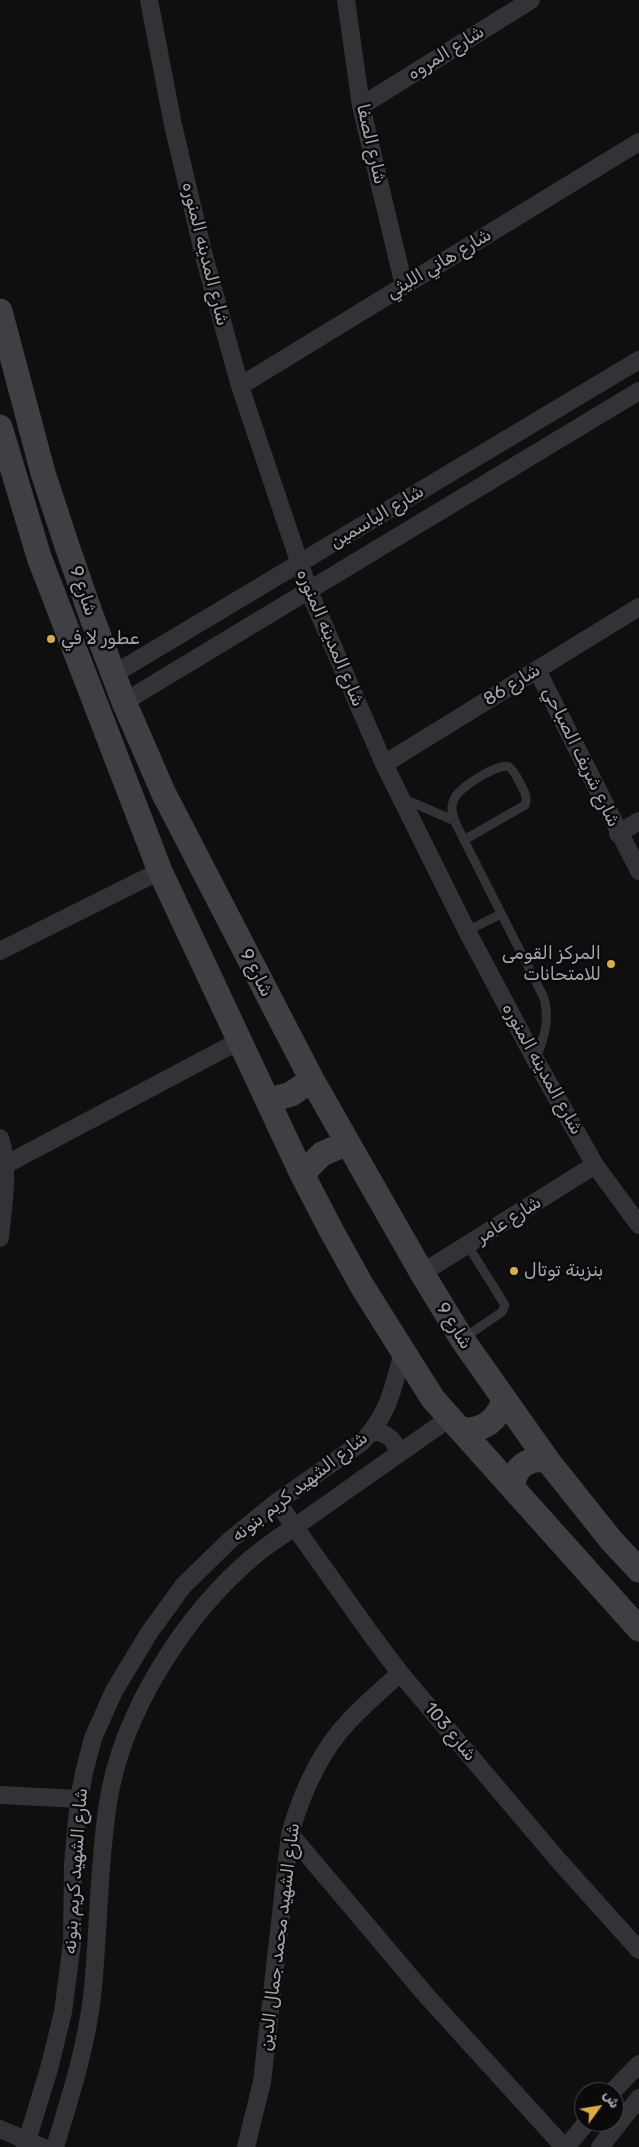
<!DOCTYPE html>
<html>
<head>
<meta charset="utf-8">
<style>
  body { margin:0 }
  #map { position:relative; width:639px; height:2147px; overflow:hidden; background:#0f0f10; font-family:Rubik,"Noto Sans Arabic",sans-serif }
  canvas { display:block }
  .north { position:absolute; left:574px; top:2082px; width:50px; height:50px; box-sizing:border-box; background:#0a0a0b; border:1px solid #47484d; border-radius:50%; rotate:58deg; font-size:14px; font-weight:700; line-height:20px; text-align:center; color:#a2a5af }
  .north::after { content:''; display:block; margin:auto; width:18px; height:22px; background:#daad3d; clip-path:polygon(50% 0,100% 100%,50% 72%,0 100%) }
</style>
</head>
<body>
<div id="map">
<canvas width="639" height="2147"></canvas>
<div class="north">ش</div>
</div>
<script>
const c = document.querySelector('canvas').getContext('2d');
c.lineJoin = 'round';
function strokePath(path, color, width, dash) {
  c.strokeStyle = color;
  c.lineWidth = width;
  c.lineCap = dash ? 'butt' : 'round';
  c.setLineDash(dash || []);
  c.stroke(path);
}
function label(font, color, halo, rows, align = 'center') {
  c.font = font + ' Rubik,"Noto Sans Arabic",sans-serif';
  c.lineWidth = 5;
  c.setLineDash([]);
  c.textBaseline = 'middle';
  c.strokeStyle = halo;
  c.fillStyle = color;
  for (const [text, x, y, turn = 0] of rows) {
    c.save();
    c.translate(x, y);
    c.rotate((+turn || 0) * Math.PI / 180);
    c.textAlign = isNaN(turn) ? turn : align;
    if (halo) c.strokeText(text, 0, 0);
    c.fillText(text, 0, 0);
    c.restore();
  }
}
strokePath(new Path2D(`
  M402 798 455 821
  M464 840 525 805C528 796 524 791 520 783 517 778 514 770 509 767 499 762 461 787 456 796 454 799 452 804 452 807 451 818 460 831 464 840L544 998C550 1023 544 1036 536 1059
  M467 931 501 914
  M464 1338 502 1312 505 1305 468 1246`), '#333337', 9);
strokePath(new Path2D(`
  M149 0 173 125 204 256 240 386 309 591 384 764 467 931 536 1061 595 1165 639 1225
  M346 0 361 106 404 286
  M361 106 531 0
  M240 386 639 142
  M537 670 639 871
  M114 674 639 360
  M124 702 639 391
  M384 764 639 607
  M618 834 639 821
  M0 951 160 871
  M0 1138C10 1170 3 1204 0 1238
  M5 1165 241 1040
  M422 1273 595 1165
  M371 1432C386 1431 396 1440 398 1454
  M277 1502 370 1633 400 1673 559 1861 639 1950
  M0 1795 79 1799
  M290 1834 425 1994 564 2147
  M612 2092 639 2064
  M0 2129 42 2147
  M25 2147 49 2069 63 2012 72 1943 73 1864 79 1799 84 1773 93 1738 114 1691 149 1633 183 1586 230 1540 277 1502 362 1442C389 1414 393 1388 403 1352
  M55 2147C70 2098 86 2048 92 1997 99 1932 98 1867 108 1803 122 1712 185 1614 254 1556 273 1540 296 1527 316 1512 360 1481 405 1449 450 1418
  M246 2147 262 2082 290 1834C302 1792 320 1751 350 1720 366 1703 384 1688 400 1673
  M566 2147 587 2122
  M600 2147 639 2098`), '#333337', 18);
strokePath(new Path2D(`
  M0 311 43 473 67 546 91 615 124 702 163 792 312 1080 422 1273 462 1339 548 1461 611 1540 639 1570
  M0 427 39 557 160 871 302 1174 331 1230 362 1286 433 1399 639 1629
  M268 1101 291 1094 312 1080
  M302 1174 322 1154 347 1143
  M461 1430C483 1431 497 1421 504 1400
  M513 1488C513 1468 528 1456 548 1461`), '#3f4044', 25);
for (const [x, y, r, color] of [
  [51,639,5,"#daad3d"],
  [611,964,5,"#daad3d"],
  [514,1271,5,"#daad3d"]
]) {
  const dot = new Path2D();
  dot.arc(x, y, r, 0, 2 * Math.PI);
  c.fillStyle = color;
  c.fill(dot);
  strokePath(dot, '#0a0a0b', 2);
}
label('18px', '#a2a5af', '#0a0a0b', [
  ["شارع المروه",446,53,-32],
  ["شارع الصفا",371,144,77],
  ["شارع المدينه المنوره",205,254,76],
  ["شارع هاني الليثي",439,264,-31],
  ["شارع الياسمين",377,517,-31],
  ["شارع 9",83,591,71],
  ["شارع المدينه المنوره",330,638,67],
  ["شارع 86",512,685,-32],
  ["شارع شريف الصباحي",581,757,64],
  ["شارع 9",256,973,63],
  ["شارع المدينه المنوره",542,1069,61],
  ["شارع عامر",509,1220,-32],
  ["شارع 9",454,1326,58],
  ["شارع الشهيد كريم بنونه",300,1487,-38],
  ["شارع 103",450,1732,50],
  ["شارع الشهيد كريم بنونه",76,1871,-86],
  ["شارع الشهيد محمد جمال الدين",280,1937,-83]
]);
label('18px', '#a2a5af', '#0a0a0b', [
  ["عطور لا في",61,639],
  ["المركز القومى",601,954,"right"],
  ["للامتحانات",601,975,"right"],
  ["بنزينة توتال",524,1271]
], 'left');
</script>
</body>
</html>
